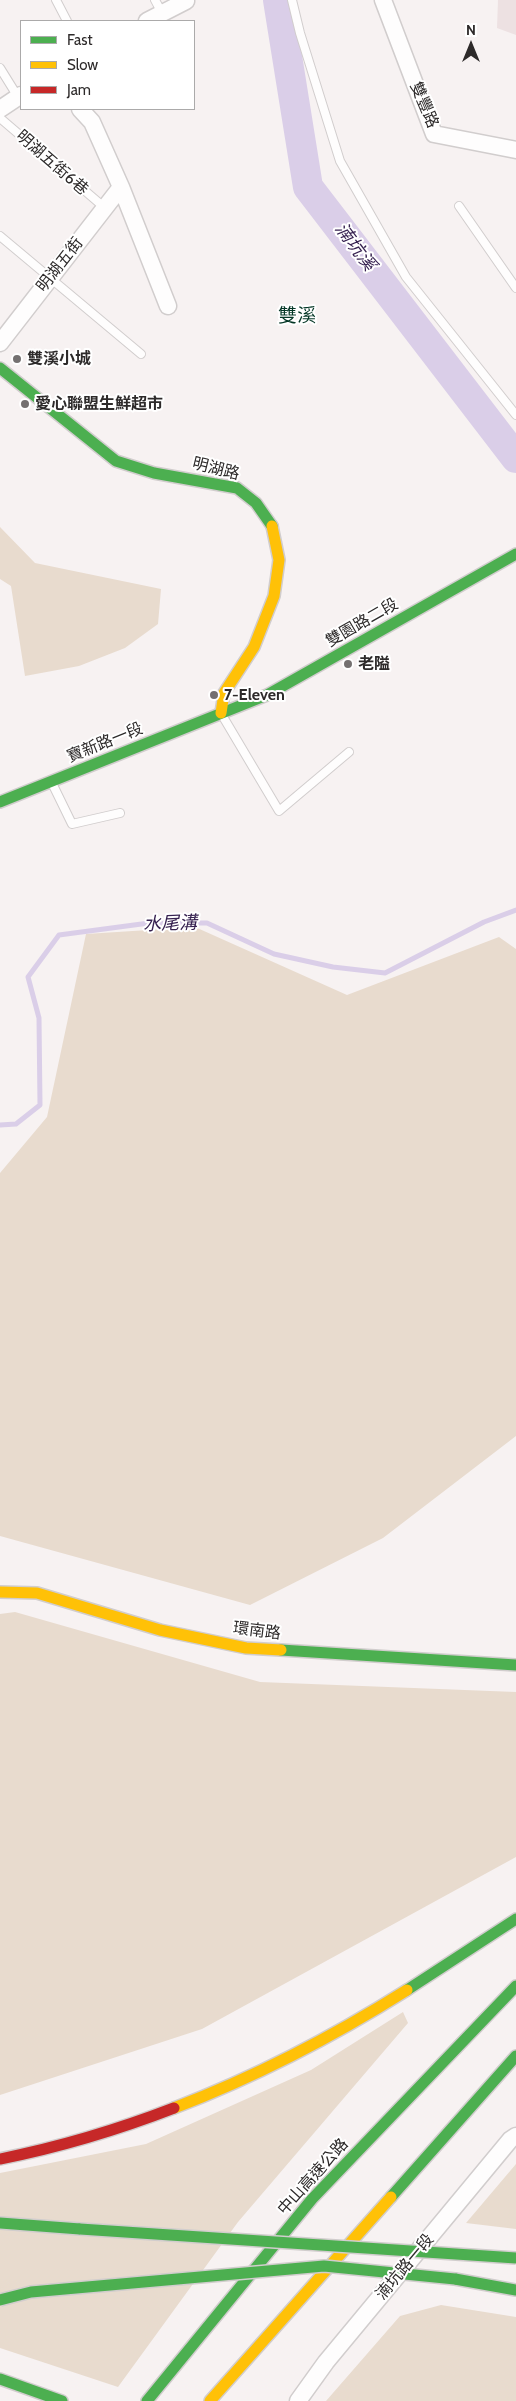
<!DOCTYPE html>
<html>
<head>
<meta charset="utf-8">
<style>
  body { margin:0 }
  #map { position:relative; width:516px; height:2401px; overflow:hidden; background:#f7f2f2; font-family:Cabin,sans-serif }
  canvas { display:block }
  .legend { position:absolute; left:20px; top:20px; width:175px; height:90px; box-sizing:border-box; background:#fff; border:1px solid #abaaaa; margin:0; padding:6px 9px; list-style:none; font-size:15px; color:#2d2a2a }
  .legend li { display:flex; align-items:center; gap:10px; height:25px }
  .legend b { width:25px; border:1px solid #abaaaa }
  .north { position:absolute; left:446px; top:20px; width:50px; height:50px; -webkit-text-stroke:4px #fff; paint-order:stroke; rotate:0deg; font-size:14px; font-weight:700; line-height:20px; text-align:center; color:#2d2a2a }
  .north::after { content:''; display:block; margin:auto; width:18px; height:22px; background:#2d2a2a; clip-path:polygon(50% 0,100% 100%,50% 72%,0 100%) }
</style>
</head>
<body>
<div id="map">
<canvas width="516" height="2401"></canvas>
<ul class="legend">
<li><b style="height:6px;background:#4caf50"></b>Fast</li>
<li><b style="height:6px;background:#ffc107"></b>Slow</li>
<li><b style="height:6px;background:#c62828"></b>Jam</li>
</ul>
<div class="north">N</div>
</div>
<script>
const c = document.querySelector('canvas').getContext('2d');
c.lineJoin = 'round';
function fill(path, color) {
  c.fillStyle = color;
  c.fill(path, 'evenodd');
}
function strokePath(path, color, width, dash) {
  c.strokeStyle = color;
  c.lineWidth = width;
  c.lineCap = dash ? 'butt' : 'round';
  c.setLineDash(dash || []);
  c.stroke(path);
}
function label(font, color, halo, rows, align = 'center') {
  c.font = font + ' Cabin,"Noto Sans TC",sans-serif';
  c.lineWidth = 4;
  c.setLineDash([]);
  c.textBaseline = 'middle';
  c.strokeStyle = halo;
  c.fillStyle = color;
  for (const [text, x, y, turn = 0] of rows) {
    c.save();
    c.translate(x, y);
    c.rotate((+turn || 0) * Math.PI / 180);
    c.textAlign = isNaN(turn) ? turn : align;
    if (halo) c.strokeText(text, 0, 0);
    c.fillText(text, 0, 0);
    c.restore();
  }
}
fill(new Path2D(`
  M498 0H516V35L497 28Z`), '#ede1e2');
fill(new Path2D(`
  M0 527 35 563 161 589 158 624 125 648 79 666 25 676 11 586 0 579Z
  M195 927 347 995 499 937 516 949V1436L383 1538 250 1605 0 1536V1173L47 1117 86 934Z
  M15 1612 260 1682 516 1692V1857L202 2029 0 2095V1614Z
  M403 2012 408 2023 238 2222 118 2387 0 2348V2173L146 2144 311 2070Z
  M516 2164V2229L466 2223Z
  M441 2305 516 2317V2401H326L400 2316Z`), '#e8dbce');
strokePath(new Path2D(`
  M0 1125 16 1124 40 1105 39 1018 28 977 59 935 149 923H207L274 954 333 967 385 973 484 922 516 910`), '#dacee8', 5);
strokePath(new Path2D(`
  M278 0 308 187 516 458`), '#dacee8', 30);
const lane = new Path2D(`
  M56 0 67 21
  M155 0 162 13
  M292 0 300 33 340 161 406 277 516 415
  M0 68 18 97
  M0 118 105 208
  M459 206 516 288
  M0 236 141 354
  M222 715 279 811 349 752
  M52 783 72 824 120 813`);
const street = new Path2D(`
  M383 0 434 134 516 150
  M147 21 186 1
  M0 109 21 95
  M80 109 92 122 121 187 168 306
  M0 343 121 187
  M298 2401 326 2362 510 2140 516 2136`);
const fast = new Path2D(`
  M0 368 116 461 154 473 237 488 256 503 272 526
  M0 802 267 695 516 554
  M281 1650 516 1665
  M407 1990 516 1919
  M391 2197 516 2056
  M0 2223 80 2229
  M455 2279 516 2290
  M0 2379 62 2401
  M147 2401 312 2199 516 1986`);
const slow = new Path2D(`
  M221 713 224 693 254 647 274 596 279 560 272 526
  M0 1592 37 1593 160 1630 246 1648 281 1650
  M174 2108C255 2077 334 2036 407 1990
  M210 2401 391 2197`);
const jam = new Path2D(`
  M0 2159C60 2147 117 2130 174 2108`);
strokePath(lane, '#d1cdcd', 10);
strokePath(street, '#d1cdcd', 19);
strokePath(fast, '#d1cdcd', 14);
strokePath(slow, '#d1cdcd', 14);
strokePath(jam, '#d1cdcd', 14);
strokePath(lane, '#fefdfd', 8);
strokePath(street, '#fefdfd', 16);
strokePath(fast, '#4caf50', 11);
strokePath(slow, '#ffc107', 11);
strokePath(jam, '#c62828', 11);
const fastBridge = new Path2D(`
  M80 2229 516 2258
  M0 2300 31 2292 324 2266 455 2279`);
strokePath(fastBridge, '#d1cdcd', 14, []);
strokePath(fastBridge, '#4caf50', 11);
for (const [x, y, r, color] of [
  [17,359,5,"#747070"],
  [25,404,5,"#747070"],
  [348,664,5,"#747070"],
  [214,695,5,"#747070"]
]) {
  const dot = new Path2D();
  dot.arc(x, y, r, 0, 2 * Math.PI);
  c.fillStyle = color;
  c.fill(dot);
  strokePath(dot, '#fff', 2);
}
label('16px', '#2d2a2a', '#fff', [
  ["雙豐路",424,105,67],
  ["明湖五街6巷",52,163,41],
  ["明湖五街",60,265,-52],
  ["明湖路",216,469,14],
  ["雙園路二段",362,623,-30],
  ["寶新路一段",105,743,-22],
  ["環南路",257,1631,7],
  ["中山高速公路",313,2177,-48],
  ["湳坑路一段",405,2267,-50]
]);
label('bold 16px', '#2d2a2a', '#fff', [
  ["雙溪小城",27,359],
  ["愛心聯盟生鮮超市",35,404],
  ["老隘",358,664],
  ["7-Eleven",224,695]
], 'left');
label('italic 18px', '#362150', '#fff', [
  ["湳坑溪",355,247,53],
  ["水尾溝",170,924,-2]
]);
label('19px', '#033625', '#fff', [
  ["雙溪",297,316]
]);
</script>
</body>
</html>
